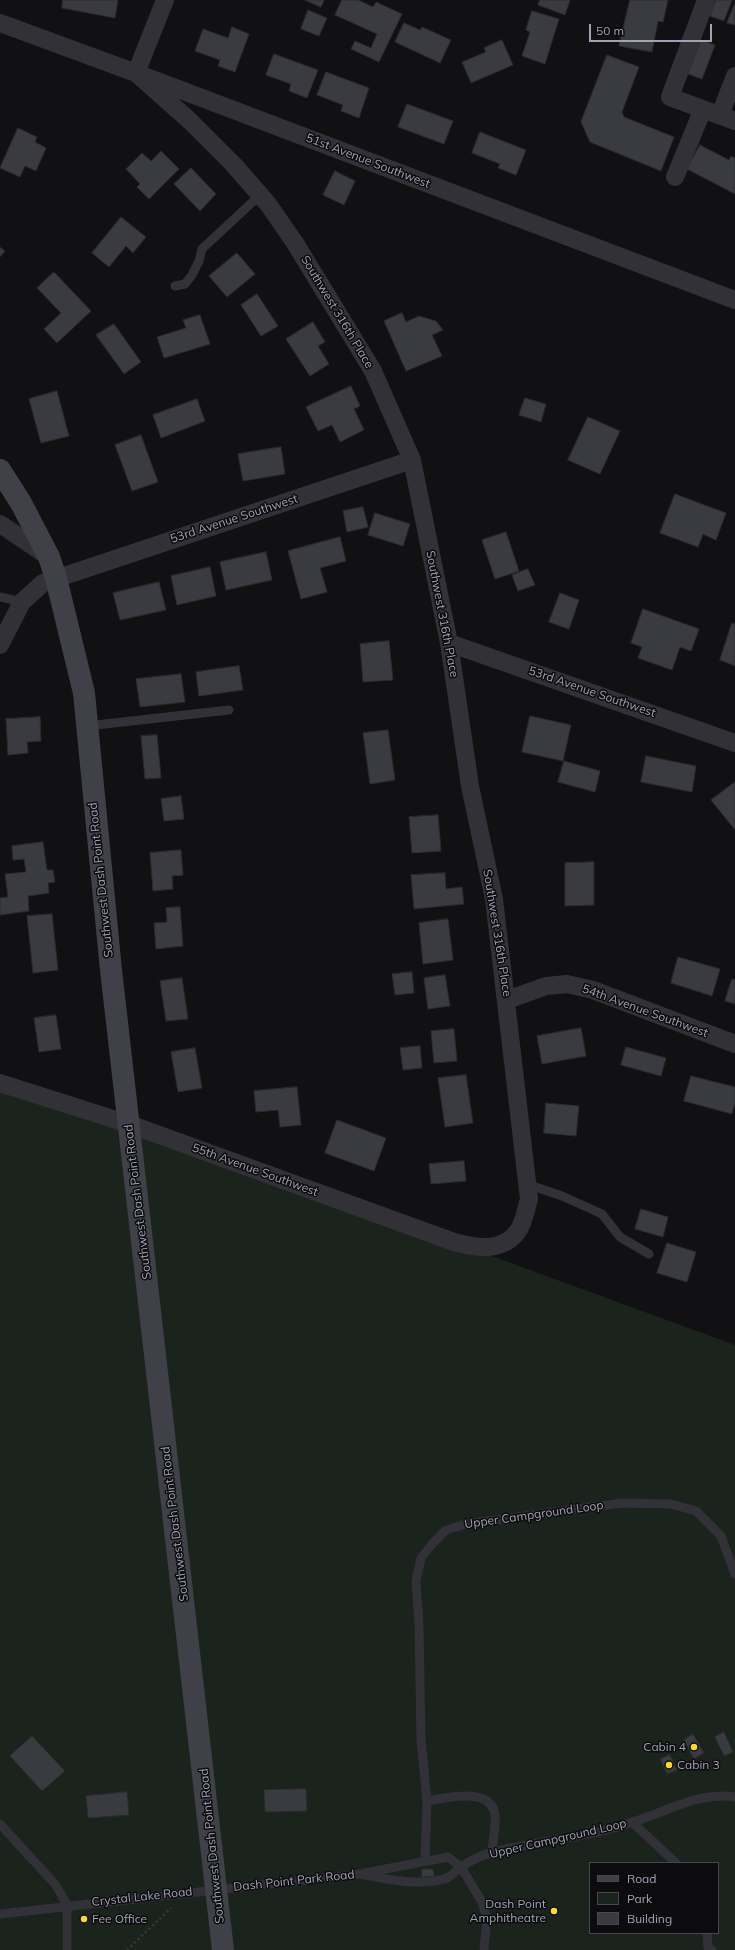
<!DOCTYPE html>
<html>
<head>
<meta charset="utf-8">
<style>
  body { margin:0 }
  #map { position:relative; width:735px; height:1950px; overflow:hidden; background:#111113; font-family:Mulish,sans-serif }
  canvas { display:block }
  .legend { position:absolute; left:589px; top:1862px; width:130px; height:72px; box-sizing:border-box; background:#0c0c0e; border:1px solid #484851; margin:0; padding:5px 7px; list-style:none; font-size:12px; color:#a1a3b5 }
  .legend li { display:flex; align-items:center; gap:8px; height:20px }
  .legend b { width:20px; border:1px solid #484851 }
  .scale { position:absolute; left:589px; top:24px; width:123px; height:18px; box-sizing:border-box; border:2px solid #a1a3b5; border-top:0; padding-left:5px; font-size:12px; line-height:14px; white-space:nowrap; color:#a1a3b5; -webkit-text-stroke:3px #0c0c0e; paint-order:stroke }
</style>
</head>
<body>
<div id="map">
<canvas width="735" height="1950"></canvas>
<ul class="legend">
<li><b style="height:5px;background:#3f4048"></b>Road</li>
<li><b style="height:11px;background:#1b231d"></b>Park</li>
<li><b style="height:11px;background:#3a3b41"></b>Building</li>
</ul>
<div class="scale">50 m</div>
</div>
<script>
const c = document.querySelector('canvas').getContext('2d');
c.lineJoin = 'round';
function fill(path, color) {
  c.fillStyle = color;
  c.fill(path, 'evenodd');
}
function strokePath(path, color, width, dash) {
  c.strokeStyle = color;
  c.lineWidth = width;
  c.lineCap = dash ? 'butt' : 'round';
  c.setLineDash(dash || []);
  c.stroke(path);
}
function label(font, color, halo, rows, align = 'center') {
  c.font = font + ' Mulish,sans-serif';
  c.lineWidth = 3;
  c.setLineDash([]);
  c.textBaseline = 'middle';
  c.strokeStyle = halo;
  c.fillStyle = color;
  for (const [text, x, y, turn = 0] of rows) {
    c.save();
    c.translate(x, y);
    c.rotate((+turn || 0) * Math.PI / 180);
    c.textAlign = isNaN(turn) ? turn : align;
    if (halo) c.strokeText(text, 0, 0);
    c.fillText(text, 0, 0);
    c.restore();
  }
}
fill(new Path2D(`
  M0 1076 735 1345V1950H0ZM590 1863H718V1933H590Z`), '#1b231d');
const building = new Path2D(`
  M63 0H118L115 18 62 8Z
  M305 0H324L321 7Z
  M342 0H358L373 7 376 2 402 14 379 62 351 49 355 41 371 48 377 34 335 15Z
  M540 0H570L565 15 538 5Z
  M630 0H668L663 22 658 21 652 52 619 46Z
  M716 0H732L724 21 710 16Z
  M735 3V25L727 23Z
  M308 10 327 18 319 36 301 29Z
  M532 11 559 19 545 64 522 56 530 32 526 30Z
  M404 23 420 30 422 27 451 40 440 63 395 42Z
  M232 27 249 34 235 72 218 66 220 60 195 51 203 29 228 38Z
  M502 40 513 65 471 83 462 62 486 52 484 48Z
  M701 40 715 45 702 79 688 74Z
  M274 54 318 70 307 98 289 91 291 84 266 75Z
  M607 55 639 67 622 112 624 117 674 137 661 171 590 142 581 122Z
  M326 72 369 88 359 118 341 111 343 105 317 95Z
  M407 104 453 121 444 144 398 127Z
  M18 128 37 137 35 142 46 148 36 171 25 166 20 177 0 168Z
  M480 132 526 150 516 175 498 168 500 164 472 153Z
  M700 145 729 160 731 156 735 158V194L687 169Z
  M161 151 179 169 149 199 137 187 140 184 126 169 142 153 151 161Z
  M191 168 216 194 200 211 174 184Z
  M335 171 355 181 344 205 323 195Z
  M121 217 146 237 133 253 126 246 109 267 92 253Z
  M0 247 5 251 0 257Z
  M237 253 255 274 227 297 209 276Z
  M54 272 91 311 57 343 44 329 61 313 37 288Z
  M257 294 278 326 261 336 241 305Z
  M402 313 406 322 419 316 436 321 443 330 432 335 442 356 406 371 384 321Z
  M200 315 210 344 164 358 157 337 186 328 183 320Z
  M313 322 325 342 318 346 329 364 310 376 286 339Z
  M114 324 141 362 124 374 96 335Z
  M351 386 360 406 354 409 364 430 340 442 332 425 318 431 306 407Z
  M57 391 69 436 41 443 29 399Z
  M525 398 546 404 541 422 519 415Z
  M197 399 205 421 161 438 153 415Z
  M588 417 620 431 600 474 568 460Z
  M141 435 158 482 132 491 115 445Z
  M281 447 285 474 243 481 238 454Z
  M675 494 726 513 716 540 703 534 698 547 660 533Z
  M363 507 368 527 347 532 343 511Z
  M375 513 410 524 403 546 368 535Z
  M506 532 519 571 495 579 482 540Z
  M340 537 346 561 320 568 327 592 301 599 288 551Z
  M266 552 272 580 226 590 220 562Z
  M210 567 216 596 177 605 171 576Z
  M528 569 535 585 518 591 512 575Z
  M159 582 166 610 120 620 113 593Z
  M560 593 579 600 569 629 549 622Z
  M643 609 699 629 691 651 680 647 672 670 638 658 642 647 631 643Z
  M732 623 735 624V666L720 660Z
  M389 641 393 680 363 682 360 644Z
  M239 666 243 690 199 696 196 672Z
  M181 674 185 702 140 707 136 679Z
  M530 716 571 725 563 761 522 752Z
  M40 717 41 741 27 742 28 753 8 755 6 719Z
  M388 730 395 780 370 784 363 733Z
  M157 735 161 778 145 779 141 736Z
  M646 756 696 766 692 792 641 782Z
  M564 761 600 771 595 792 558 782Z
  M735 782V830L711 800Z
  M181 796 184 819 164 821 161 799Z
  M438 815 441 851 412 853 409 817Z
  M43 842 47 870H53L55 882 48 883 49 893 28 896 29 911 0 915V898L8 897 5 874 26 872 24 859 13 860 12 846Z
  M181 850 183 875 172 876 173 889 153 891 150 853Z
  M594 862V905L565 906V863Z
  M445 873 446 889 462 887 464 904 414 909 411 875Z
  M180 907 183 946 156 949 154 923 167 922 166 908Z
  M52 914 58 970 33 973 27 916Z
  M448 919 453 960 423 964 419 923Z
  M678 957 720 969 712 996 671 983Z
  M412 972 414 993 395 995 392 974Z
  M445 975 450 1006 428 1009 424 978Z
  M182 978 188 1019 166 1021 160 981Z
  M732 979 735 980V1004L725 1001Z
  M56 1015 61 1049 39 1052 34 1018Z
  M581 1028 586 1056 542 1064 537 1036Z
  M454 1029 457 1061 434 1063 431 1031Z
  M420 1046 422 1068 403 1070 400 1048Z
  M626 1047 666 1058 661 1076 621 1065Z
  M195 1048 202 1088 178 1092 171 1052Z
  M466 1075 473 1123 445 1127 438 1078Z
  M691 1076 735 1087V1103L732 1114 684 1101Z
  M297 1087 301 1125 280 1127 278 1110 256 1112 254 1091Z
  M546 1103 579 1106 576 1136 544 1133Z
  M337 1120 386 1138 374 1171 325 1153Z
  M464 1161 466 1181 431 1184 429 1164Z
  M641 1209 668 1217 663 1237 635 1229Z
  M667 1243 696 1252 687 1282 657 1273Z
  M724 1732 733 1752 724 1756 715 1737Z
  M693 1734 704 1753 694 1759 684 1740Z
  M32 1736 65 1771 42 1791 10 1756Z
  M670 1755 677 1770 667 1774 660 1759Z
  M306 1789 307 1811 265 1812 264 1790Z
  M127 1792 129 1815 88 1818 86 1796Z
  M422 1869H433L434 1876 422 1877Z
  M81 1915H87L88 1922 81 1923Z`);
fill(building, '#3a3b41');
strokePath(building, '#2b2b2f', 1);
strokePath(new Path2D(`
  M127 1950 171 1908`), '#37383f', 2.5, [2, 3]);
strokePath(new Path2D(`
  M175 286 185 284 192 275 199 261 202 249 260 195
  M0 597 22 602
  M87 726 229 710
  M527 1184 562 1196 602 1214 620 1237 649 1254
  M427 1801C445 1798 492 1786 495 1815 496 1827 493 1840 492 1852
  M633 1823 676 1863
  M0 1824 55 1884 67 1905V1950
  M425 1861 427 1801 421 1739 419 1625 416 1581 421 1558 433 1543 446 1530 466 1524 622 1503 671 1504 696 1511 721 1536 735 1574
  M365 1873 448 1857 461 1867 482 1902 487 1919 484 1950
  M0 1914 360 1874C385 1879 422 1887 447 1878 452 1876 456 1870 461 1867 470 1861 484 1854 494 1852 540 1840 588 1838 633 1822 665 1812 701 1791 735 1797
  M707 1933 708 1947 712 1950`), '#323138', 9);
strokePath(new Path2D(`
  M706 0 670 97 735 121
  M0 23 136 73 735 300
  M720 115 735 76
  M675 177 703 109
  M0 524 49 557
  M449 643 735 743
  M0 645 22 602 43 583 412 460
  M507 1000 546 986 567 984 593 990 735 1044
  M0 1083 129 1124 454 1242C476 1248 502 1253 518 1231 524 1223 526 1209 529 1199L494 899 470 786 449 643 412 460 373 371 295 243 268 204 234 165 190 121 136 73 165 0`), '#323138', 18);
strokePath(new Path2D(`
  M0 470 21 503 49 557 56 578 84 693 111 970 223 1950`), '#3f4048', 22);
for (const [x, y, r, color] of [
  [694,1747,4,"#ffdb1c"],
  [669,1765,4,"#ffdb1c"],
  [554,1911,4,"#ffdb1c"],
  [84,1919,4,"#ffdb1c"]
]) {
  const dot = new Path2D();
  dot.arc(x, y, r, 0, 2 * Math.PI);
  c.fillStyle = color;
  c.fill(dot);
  strokePath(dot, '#0c0c0e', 1.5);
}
label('12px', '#a1a3b5', '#0c0c0e', [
  ["51st Avenue Southwest",368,161,21],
  ["Southwest 316th Place",337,312,59],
  ["53rd Avenue Southwest",234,519,-18],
  ["Southwest 316th Place",442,614,79],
  ["53rd Avenue Southwest",592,692,19],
  ["Southwest Dash Point Road",101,880,-96],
  ["Southwest 316th Place",497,933,81],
  ["54th Avenue Southwest",645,1011,20],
  ["55th Avenue Southwest",255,1170,20],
  ["Southwest Dash Point Road",138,1202,-97],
  ["Upper Campground Loop",534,1515,-8],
  ["Southwest Dash Point Road",175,1524,-97],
  ["Upper Campground Loop",558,1839,-13],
  ["Southwest Dash Point Road",212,1846,-96],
  ["Dash Point Park Road",294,1881,-6],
  ["Crystal Lake Road",142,1897,-6]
]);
label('12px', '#a1a3b5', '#0c0c0e', [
  ["Cabin 4",686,1747],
  ["Cabin 3",677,1765,"left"],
  ["Dash Point",546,1904],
  ["Amphitheatre",546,1918],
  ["Fee Office",92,1919,"left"]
], 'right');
</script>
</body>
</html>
